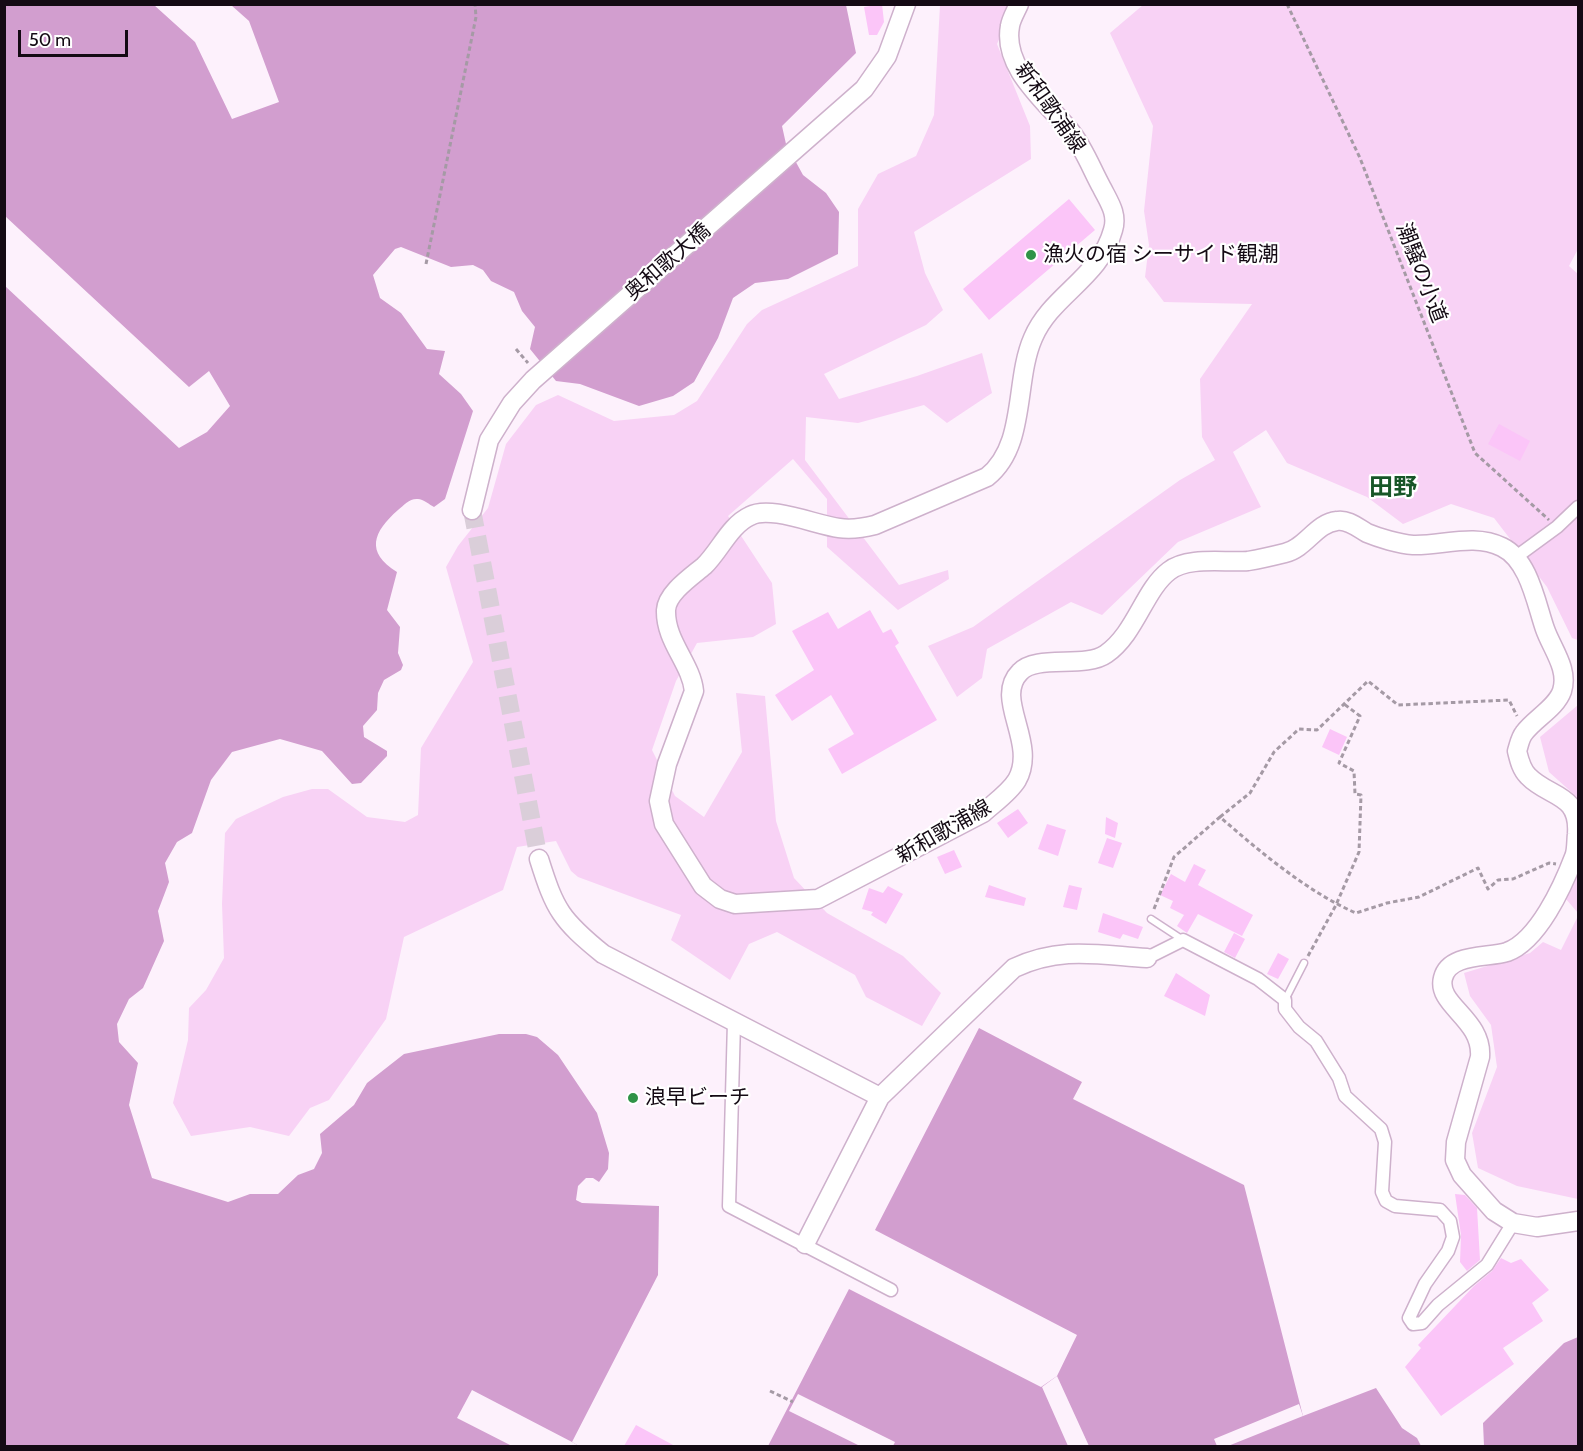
<!DOCTYPE html>
<html>
<head>
<meta charset="utf-8">
<style>
  body { margin:0 }
  #map { position:relative; width:1583px; height:1451px; overflow:hidden; background:#fdf1fc; font-family:Cabin,sans-serif }
  canvas { display:block }
  .frame { position:absolute; inset:0; border:6px solid #140a14; pointer-events:none }
  .scale { position:absolute; left:18px; top:30px; width:110px; height:27px; box-sizing:border-box; border:3px solid #140a14; border-top:0; padding-left:8px; font-size:18px; line-height:21px; white-space:nowrap; color:#140a14; -webkit-text-stroke:4px #fff; paint-order:stroke }
</style>
</head>
<body>
<div id="map">
<canvas width="1583" height="1451"></canvas>
<div class="frame"></div>
<div class="scale">50 m</div>
</div>
<script>
const c = document.querySelector('canvas').getContext('2d');
c.lineJoin = 'round';
function fill(path, color) {
  c.fillStyle = color;
  c.fill(path, 'evenodd');
}
function strokePath(path, color, width, dash) {
  c.strokeStyle = color;
  c.lineWidth = width;
  c.lineCap = dash ? 'butt' : 'round';
  c.setLineDash(dash || []);
  c.stroke(path);
}
function label(font, color, halo, rows, align = 'center') {
  c.font = font + ' Cabin,"Noto Sans JP",sans-serif';
  c.lineWidth = 4.5;
  c.setLineDash([]);
  c.textBaseline = 'middle';
  c.strokeStyle = halo;
  c.fillStyle = color;
  for (const [text, x, y, turn = 0] of rows) {
    c.save();
    c.translate(x, y);
    c.rotate((+turn || 0) * Math.PI / 180);
    c.textAlign = isNaN(turn) ? turn : align;
    if (halo) c.strokeText(text, 0, 0);
    c.fillText(text, 0, 0);
    c.restore();
  }
}
fill(new Path2D(`
  M940 5H1015L997 44 1030 126 1031 159 914 232 925 273 943 310 926 325 824 374 839 399 917 376 982 353 992 393 947 423 924 405 858 423 806 417 805 460 899 585 948 570 949 579 898 610 827 547V499L793 459 728 516 772 583 776 624 753 637 697 643 676 681 652 750 675 796 704 817 742 752 736 693 765 696 776 821 794 878 827 913 903 956 941 993 922 1026 866 997 855 975 777 932 749 944 730 980 671 940 681 915 578 877 571 871 556 841 517 847 503 890 404 937 386 1019 329 1100 310 1108 289 1136 250 1127 191 1136 173 1103 188 1040 189 1008 206 990 224 958 222 904 225 833 236 819 283 797 312 789H328L367 817 405 822 418 815 421 748 473 662 446 567 458 546 488 508 506 444 536 405 558 395 614 421 674 415 697 401 747 324 762 310 858 266V209L878 174 916 156 934 115Z
  M1143 5H1578V249L1569 266 1578 274V640L1572 638 1547 587 1494 518 1451 504 1403 524 1367 497 1287 463 1266 430 1233 452 1261 507 1178 542 1102 615 1071 602 987 649 982 678 957 697 928 646 973 627 1180 480 1215 460 1202 437 1200 379 1252 304 1164 302 1145 277 1149 245 1144 211 1153 126 1110 33Z
  M1578 705V798L1549 772 1540 737Z
  M1578 875V913L1566 899Z
  M1578 916V1199L1517 1186 1478 1168 1472 1133 1497 1067 1491 1025 1470 996 1464 973 1530 953 1543 942 1561 950Z`), '#f8d2f5');
fill(new Path2D(`
  M5 5H154L195 42 232 119 279 102 249 21 231 5H846L856 53 782 126 786 144 803 175 826 193 839 212 838 254 788 279 755 283 733 298 718 338 694 382 673 396 639 406 580 384 556 381 530 349 535 327 522 311 514 292 491 281 483 270 473 265 451 267 401 247 395 249 373 275 380 298 401 313 427 349 445 351 439 374 461 394 473 411 445 499 434 507C430 505 423 499 418 499 410 498 404 505 398 510 373 532 365 552 397 572L387 610 400 627 398 653 403 665 401 670 384 680 378 693 377 710 363 726 364 737 387 751V756L361 783 352 784 322 751 280 739 232 752 211 780 192 833 177 842 165 863 169 882 158 911 164 941 143 988 129 999 117 1024 119 1042 138 1063 129 1105 152 1178 228 1202 250 1194H278L298 1175 314 1169 322 1153 320 1134 354 1105 367 1083 404 1054 499 1034H526L537 1037 558 1055 597 1113 609 1153 608 1169 599 1182 593 1178H586L578 1186 576 1200 582 1203 659 1206 658 1275 572 1442 579 1446H5Z
  M979 1028 1082 1082 1073 1099 1244 1185 1303 1416 1376 1388 1402 1428 1417 1438 1421 1446H768L849 1289 1041 1387 1057 1376 1077 1335 875 1230Z
  M1578 1337V1446H1484L1483 1423 1564 1343Z`), '#d29ecf');
fill(new Path2D(`
  M5 216 189 387 209 371 230 406 207 432 179 448 5 286Z
  M1057 1376 1089 1446H1068L1042 1387Z
  M472 1390 572 1442 579 1446H512L457 1418Z
  M798 1394 895 1442 893 1446H860L789 1411Z
  M1299 1404 1303 1416 1228 1446H1217L1214 1439Z`), '#fdf1fc');
fill(new Path2D(`
  M882 4 884 22 877 35H869L864 7Z
  M1069 199 1095 230 989 320 963 289Z
  M1499 424 1530 441 1520 461 1488 444Z
  M870 610 883 633 891 629 899 643 895 646 937 720 842 774 828 749 854 734 831 695 792 721 775 695 814 670 792 631 828 612 838 629Z
  M1330 729 1347 737 1339 755 1322 747Z
  M1018 809 1028 823 1008 838 997 823Z
  M1106 817 1118 823 1115 838 1105 834Z
  M1047 824 1066 830 1058 856 1038 849Z
  M1107 838 1122 843 1113 868 1098 863Z
  M954 850 962 867 945 874 937 857Z
  M1194 864 1206 870 1198 885 1253 915 1242 936 1198 914 1187 933 1177 926 1184 915 1170 908 1173 901 1160 895 1171 874 1185 882Z
  M989 885 1026 898 1024 906 985 897Z
  M1069 885 1082 888 1077 910 1063 907Z
  M888 886 903 894 886 924 871 915 873 912 862 909 869 888 883 893Z
  M1103 913 1143 927 1138 939 1123 934 1120 939 1098 932Z
  M1234 933 1245 939 1235 958 1224 952Z
  M1278 953 1289 959 1278 979 1267 974Z
  M1176 973 1210 995 1205 1016 1164 996Z
  M1455 1194 1465 1195 1477 1208 1480 1260 1467 1271 1460 1262 1461 1235Z
  M1501 1258 1511 1263 1521 1259 1549 1290 1532 1303 1543 1321 1503 1348 1514 1364 1441 1416 1405 1367 1421 1348 1418 1345 1474 1286 1492 1271Z
  M636 1425 675 1446H624Z`), '#fbc5f8');
strokePath(new Path2D(`
  M472 510 539 859`), '#daced9', 18, [18, 9]);
const lane = new Path2D(`
  M1151 919 1183 940
  M1285 1000 1304 963`);
const street = new Path2D(`
  M1516 557 1557 527 1578 507
  M1147 958 1183 940 1258 979 1285 1000V1009L1299 1027 1316 1041 1339 1078 1345 1096 1381 1129 1385 1142 1382 1192 1386 1201 1395 1206 1440 1210 1450 1221 1453 1237 1448 1251 1425 1284 1409 1318 1413 1324 1422 1323 1438 1305 1487 1265 1513 1223
  M734 1022 729 1206 891 1290`);
const secondary = new Path2D(`
  M1019 4C1016 11 1011 19 1010 26 1002 69 1048 103 1071 132 1084 148 1092 170 1102 188 1109 202 1118 214 1113 230 1100 278 1051 295 1033 338 1014 381 1027 445 987 477L875 525C863 528 852 530 839 528 816 525 770 505 750 516 730 525 719 552 704 566 691 577 667 593 666 610 665 641 691 663 694 691L667 764 659 801 664 824 703 886 720 899 735 904 818 899 983 813C994 803 1009 793 1017 780 1038 742 993 699 1020 672 1036 654 1085 669 1106 654 1136 633 1144 590 1169 571 1188 556 1225 563 1248 561 1260 559 1273 556 1285 553 1306 548 1316 523 1337 521 1348 519 1358 528 1367 533 1379 538 1399 544 1413 545 1442 546 1474 533 1502 547 1529 560 1536 603 1545 629 1552 649 1569 669 1562 691 1556 708 1534 719 1524 733 1520 738 1519 745 1517 751 1519 759 1521 769 1528 776 1549 798 1580 793 1577 834 1576 841 1577 850 1574 857 1563 886 1538 941 1507 952 1488 958 1449 953 1443 978 1436 1005 1483 1019 1480 1057L1456 1142 1455 1160 1462 1175 1494 1211 1513 1223 1537 1227 1578 1221
  M472 510 489 440 512 403 533 380 864 89 887 56 906 4
  M539 859C555 910 561 920 603 954L880 1097
  M805 1244 880 1097 1014 968C1061 946 1098 955 1147 958`);
strokePath(lane, '#ceb1cc', 9);
strokePath(street, '#ceb1cc', 15);
strokePath(secondary, '#ceb1cc', 21);
strokePath(new Path2D(`
  M1287 4 1360 158 1475 453 1549 520
  M426 264 476 17 475 4
  M516 349 528 363
  M1220 817 1250 793 1274 752 1299 729 1317 730 1368 681 1398 705 1509 700 1517 716
  M1154 909 1174 857 1220 817C1259 851 1309 893 1356 913L1387 903 1419 897 1478 868 1488 889 1498 880 1513 879 1549 863 1556 864
  M1308 956 1336 905 1359 852 1361 795 1355 794 1354 771 1339 763 1360 716 1344 704
  M770 1391 793 1402`), '#a59aa5', 3, [4.5, 3]);
strokePath(lane, '#fff', 6);
strokePath(street, '#fff', 12);
strokePath(secondary, '#fff', 18);
for (const [x, y, r, color] of [
  [1031,255,6,"#2f9347"],
  [633,1098,6,"#2f9347"]
]) {
  const dot = new Path2D();
  dot.arc(x, y, r, 0, 2 * Math.PI);
  c.fillStyle = color;
  c.fill(dot);
  strokePath(dot, '#fff', 2);
}
label('21px', '#140a14', '#fff', [
  ["新和歌浦線",1050,108,55],
  ["奥和歌大橋",668,262,-41],
  ["潮騒の小道",1421,273,69],
  ["新和歌浦線",944,832,-30]
]);
label('21px', '#140a14', '#fff', [
  ["漁火の宿 シーサイド観潮",1043,255],
  ["浪早ビーチ",645,1098]
], 'left');
label('bold 24px', '#175627', '#fff', [
  ["田野",1393,488]
]);
</script>
</body>
</html>
